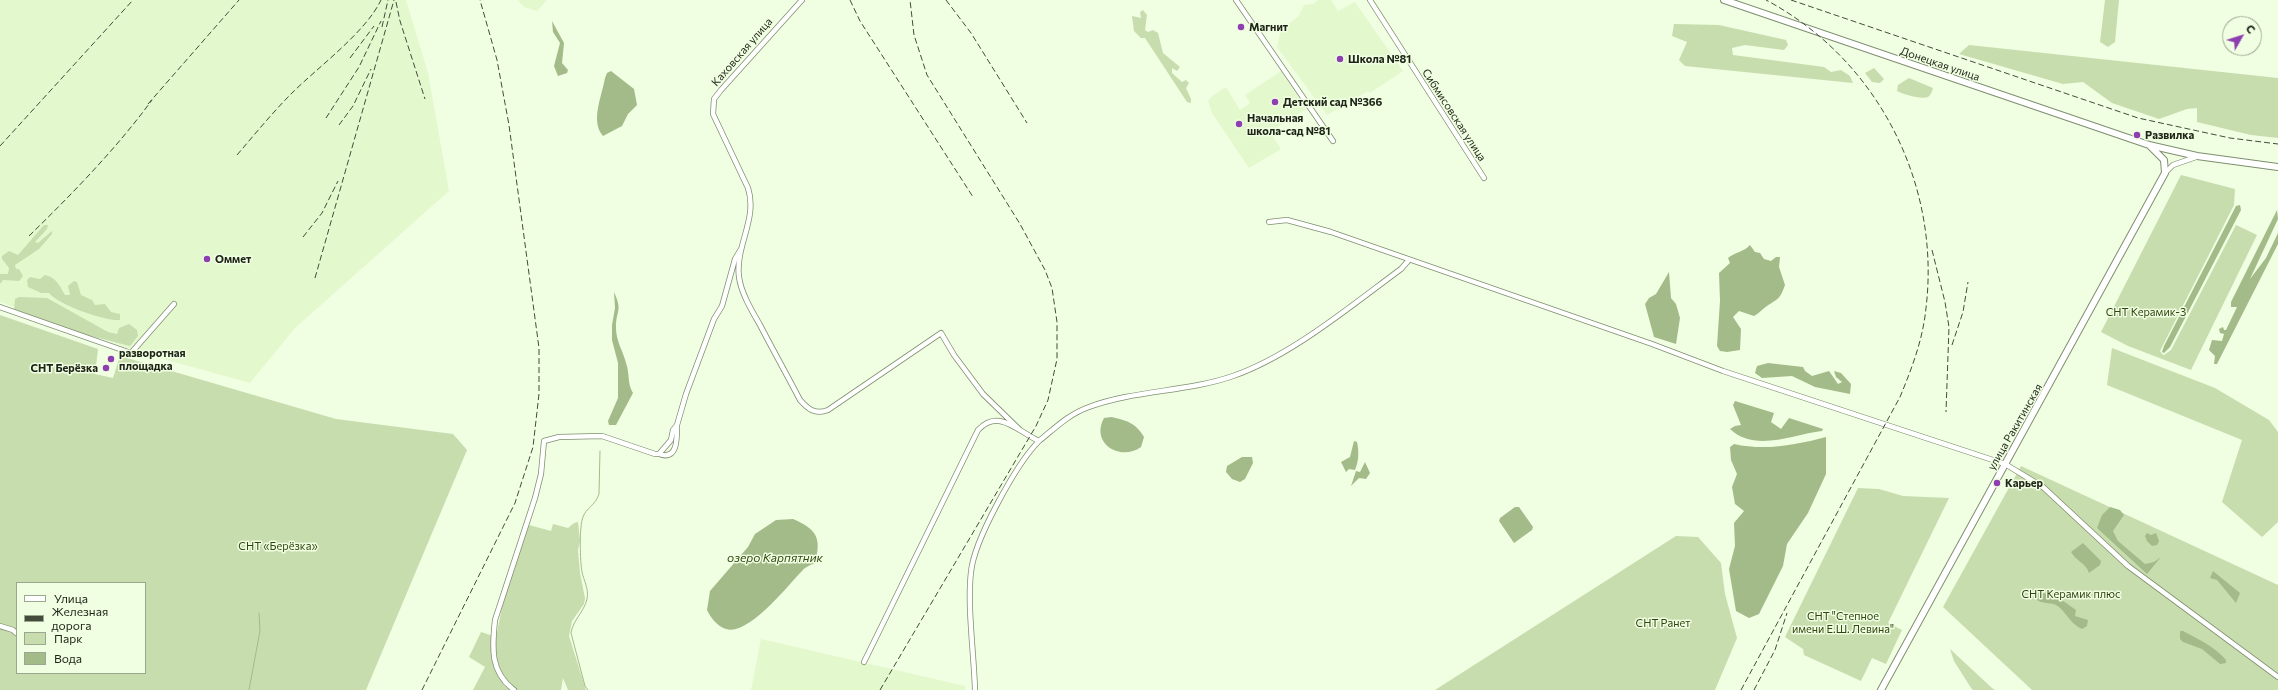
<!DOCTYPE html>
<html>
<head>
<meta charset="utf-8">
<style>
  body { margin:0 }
  #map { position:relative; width:2278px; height:690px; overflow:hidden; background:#f0fee2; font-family:Commissioner,sans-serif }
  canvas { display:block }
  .legend { position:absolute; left:16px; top:582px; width:130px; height:92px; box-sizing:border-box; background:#f0fee2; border:1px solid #9ca791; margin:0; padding:5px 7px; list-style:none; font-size:12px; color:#1e2417 }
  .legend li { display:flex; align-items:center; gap:8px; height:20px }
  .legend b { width:20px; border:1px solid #9ca791 }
  .north { position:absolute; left:2222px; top:16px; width:40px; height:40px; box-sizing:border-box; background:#f0fee2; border:1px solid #9ca791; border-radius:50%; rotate:51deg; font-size:11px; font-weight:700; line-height:16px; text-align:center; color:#1e2417 }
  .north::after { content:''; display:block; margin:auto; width:14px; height:18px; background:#8d3fb0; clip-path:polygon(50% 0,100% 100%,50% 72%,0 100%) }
</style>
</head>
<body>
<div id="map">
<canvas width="2278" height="690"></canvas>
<ul class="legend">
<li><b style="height:5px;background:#fff"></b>Улица</li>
<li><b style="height:5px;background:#434b3b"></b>Железная дорога</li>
<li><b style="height:11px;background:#c7ddae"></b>Парк</li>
<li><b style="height:11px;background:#a3bb89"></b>Вода</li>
</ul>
<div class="north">С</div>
</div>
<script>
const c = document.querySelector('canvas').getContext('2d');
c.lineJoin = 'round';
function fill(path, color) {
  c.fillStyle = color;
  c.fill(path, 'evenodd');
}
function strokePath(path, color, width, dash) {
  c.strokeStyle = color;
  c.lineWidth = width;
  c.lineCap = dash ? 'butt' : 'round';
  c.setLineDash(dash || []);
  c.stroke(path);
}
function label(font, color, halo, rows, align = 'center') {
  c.font = font + ' Commissioner,sans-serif';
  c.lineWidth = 3;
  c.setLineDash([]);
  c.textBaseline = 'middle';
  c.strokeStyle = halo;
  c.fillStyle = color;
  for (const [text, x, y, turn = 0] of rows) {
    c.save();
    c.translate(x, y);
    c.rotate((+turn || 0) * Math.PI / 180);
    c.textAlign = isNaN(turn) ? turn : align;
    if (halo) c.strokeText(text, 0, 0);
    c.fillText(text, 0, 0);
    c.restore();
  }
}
fill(new Path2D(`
  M0 0H406L428 73 449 191 295 328 250 383 145 354 0 302Z
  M518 0H547L537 11 524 7Z
  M1318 0H1331L1338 11 1355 2 1403 71 1370 93 1368 91 1327 115 1277 47 1281 29 1298 17 1304 5 1313 4Z
  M1281 71 1306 109 1270 132 1281 149 1249 168 1212 113 1208 101 1212 96 1226 87 1240 110 1250 103 1245 95Z
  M761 639 965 686V690H751Z`), '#e4f8ce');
fill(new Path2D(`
  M2105 0H2119L2115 42 2108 47 2100 42Z
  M1143 10 1147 15 1145 30 1148 32 1153 30 1158 33 1163 53 1180 67 1177 71 1172 68V73L1182 82 1186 80 1189 83 1186 88 1191 99V103L1187 102 1145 38H1141L1134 31 1132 16 1141 18 1140 12Z
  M1674 24 1719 25 1786 40 1788 45 1784 50 1745 45 1732 48 1733 55 1824 67 1831 72 1841 70 1850 76 1853 83 1685 66 1679 60 1687 42 1672 36Z
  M1969 45 2278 78V138L2251 135 2197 122V108L2187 109 2159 119 2112 103 2083 82 2063 84 1959 54Z
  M1874 68 1884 79 1880 83 1872 82 1865 73Z
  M1909 78 1933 88C1932 91 1931 95 1928 97 1922 100 1902 94 1897 91L1898 85Z
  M2181 175 2235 189 2234 205 2160 351 2162 354 2164 355 2171 350 2236 225 2257 235 2191 370 2128 346 2101 332Z
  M44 225H48L47 229 35 242 38 243 52 231V234L39 249 15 265 16 269H19L23 276 19 281 3 280 0 284V274H8L9 268 2 259V256L9 251 18 255Z
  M45 275C57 278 59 285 65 295H70L68 286 74 281 77 282 81 295 92 300 95 305 105 304 111 312 120 314V320C105 321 60 306 49 293H41L28 287 27 280 30 277 40 279Z
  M19 297 47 298 108 332 117 334 119 328 129 324 137 330 138 336 130 346 79 333 14 309 15 299Z
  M0 315 98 349 95 374 113 378 120 356 336 419 453 434 467 450 366 690H0ZM17 583H145V673H17Z
  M2112 348 2215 388 2269 420 2278 432V522L2262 537 2222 502 2242 440 2107 385Z
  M2021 466 2278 585V690H2032L1943 607Z
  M1858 488 1879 489 1903 496 1949 498 1888 623 1902 630 1886 664 1872 658 1861 681 1804 655 1803 649 1785 637Z
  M578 522 580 541 578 550 580 573 585 598 584 604 572 621 569 636 586 690H568L563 678 561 690H473L485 667 469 657 481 632 496 637 504 598 529 525 551 531 553 524 568 528 574 523Z
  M1676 536 1698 537 1721 563 1725 594 1737 638 1715 690H1435Z
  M1950 649 1992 688 1995 690H1973L1971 688 1954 661Z`), '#c7ddae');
fill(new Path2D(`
  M552 21 564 43 562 63 568 70 567 73 558 76 554 66 560 43 553 32Z
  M611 71 634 89 637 105 628 114 622 126 603 136C590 121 602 96 605 78L607 73Z
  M2240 205 2241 210 2170 347 2164 353 2162 352 2164 346 2236 206Z
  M2277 210 2278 219 2250 279 2266 258 2278 233V244L2217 364H2214L2215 356 2209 350 2212 340 2222 341 2224 334 2220 333 2219 329 2223 327 2224 330H2226L2237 307H2231V302Z
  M1750 245 1755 252 1760 253 1764 259 1771 261 1776 257H1780L1779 267 1785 285C1780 299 1779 298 1767 306 1762 309 1760 313 1754 316L1739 311 1733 317 1741 329 1740 350 1727 352 1720 351 1717 346 1720 301 1719 273 1730 263 1728 258C1735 252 1744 252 1750 245Z
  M1669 272 1671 298 1676 304 1680 318 1676 344 1654 337 1645 304 1649 298 1656 294Z
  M614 292C623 312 616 309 616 328 616 341 623 351 626 363 630 374 627 384 633 393L616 425H609L608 421 618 398V363L612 340V325L615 308Z
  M1768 363 1803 367 1805 371 1812 376 1829 371 1838 384 1842 382 1836 377 1834 371 1841 373 1851 384 1850 394 1815 387 1792 376 1762 378 1755 373 1757 366Z
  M1735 401 1774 413 1771 422 1781 429 1789 418 1823 429 1822 431C1794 434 1755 453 1730 429L1735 426 1741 425 1733 405Z
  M1111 417C1126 420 1136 423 1144 437L1141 447C1120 462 1090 443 1104 418Z
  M1826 437V474L1808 513 1787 544 1783 566 1759 614 1749 618 1736 611 1729 569 1735 546 1734 523 1744 511 1735 504 1732 487 1737 474 1731 460 1730 447 1734 444C1765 451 1796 445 1826 437Z
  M1354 441 1357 442C1359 451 1359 461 1355 470L1349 469 1346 472 1341 462 1350 457Z
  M1242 457H1252L1253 463 1245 479 1240 482 1232 479 1226 472 1227 466Z
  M1365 462 1370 473 1366 479 1359 478 1351 486 1356 471 1360 472Z
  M1515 507H1519L1533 527 1532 530 1514 543 1499 521 1500 518Z
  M2110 507 2120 510 2124 515 2113 531 2118 541 2145 564 2154 562 2161 557 2147 574 2097 528 2102 515Z
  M793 519C816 529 822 537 815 563 811 565 805 567 802 571 788 585 749 636 726 629 717 626 711 618 707 610L710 591 748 547 755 534 776 520Z
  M2147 533 2151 535 2156 533 2159 541 2157 545 2152 546 2147 541 2145 536Z
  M2083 543 2101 561 2100 565 2089 573C2086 563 2076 561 2071 552Z
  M2213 571 2240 593 2236 603 2217 580 2210 578Z
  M2036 592C2054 594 2061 599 2076 610L2075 616 2088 620 2087 626 2082 629C2071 624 2067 614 2059 607 2052 601 2044 605 2037 600Z
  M2180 631H2183C2198 639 2214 646 2226 660V663L2220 664 2202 649 2183 642 2180 639Z`), '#a3bb89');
strokePath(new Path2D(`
  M249 690 260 631 259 613
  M588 690 585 686 571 633C573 620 584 612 587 599 589 589 584 581 582 572 580 562 579 526 583 517 586 508 595 506 599 494L600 451`), '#a3bb89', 1);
const street = new Path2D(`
  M802 0 721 90 714 99 713 114 748 188C758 219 735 246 739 277 741 293 752 311 760 325 773 350 787 375 800 400 808 409 815 415 828 410L941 333 954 355 983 394 1020 430
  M1236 0 1333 141
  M1370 0 1484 178
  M2165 173 2173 165 2196 157
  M1269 222 1287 220 1331 232 1652 344 1723 371 2005 464 2043 487 2128 566 2278 677
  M0 307 131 353 174 304
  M659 454C678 461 677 438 677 425
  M0 626 13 630 16 633
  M864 662 978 430C999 408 1017 431 1039 441 1055 428 1069 414 1089 407 1135 390 1187 392 1233 376 1291 356 1352 305 1401 269L1408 261
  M514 690C490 672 492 648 495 620L535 498 541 474 544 441 559 437 602 436 655 454H659L671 440 673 430 677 425 686 394 714 319 722 306 735 259 741 249
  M975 690C974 654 967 606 971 572 974 540 1017 463 1039 441`);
const secondary = new Path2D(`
  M1724 0 2149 145 2197 156 2278 167
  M1881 690 2165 173 2164 160 2149 145`);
strokePath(street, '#7f8e6f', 6);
strokePath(secondary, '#7f8e6f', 8);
strokePath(street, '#fff', 4.5);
strokePath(secondary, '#fff', 6);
strokePath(new Path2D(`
  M850 0 860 21 973 197
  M946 0 971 33 1027 123
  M1791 0 2138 118 2230 138 2278 144
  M396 2 400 21 425 99
  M382 27 388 0
  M350 58 374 26
  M148 104 239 0
  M326 118 359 67 381 21
  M339 125 353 106 371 69
  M0 146 133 0
  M237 155C255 134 273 112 292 93 317 68 366 32 381 0
  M29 236C72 194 116 149 152 100
  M303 237 322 213 338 181
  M1932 250 1945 302 1949 327 1946 412
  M315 278 394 0
  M1952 345 1963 312 1968 282
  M422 690 515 503 533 447 539 394V348L509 125 497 60 480 0
  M880 690 1036 426 1048 400 1057 359V322L1052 288 1045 270 1020 224 927 75 914 35 910 0
  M1741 690 1900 397C1912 368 1923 339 1926 308 1941 183 1877 59 1766 0
  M1754 690 1775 650 1787 613`), '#434b3b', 1, [6, 3]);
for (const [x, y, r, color] of [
  [1241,27,4,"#8d3fb0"],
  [1340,59,4,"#8d3fb0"],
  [1275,102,4,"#8d3fb0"],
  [1239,124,4,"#8d3fb0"],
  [2137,135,4,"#8d3fb0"],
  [207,259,4,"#8d3fb0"],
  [111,359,4,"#8d3fb0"],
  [106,368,4,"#8d3fb0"],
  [1997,483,4,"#8d3fb0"]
]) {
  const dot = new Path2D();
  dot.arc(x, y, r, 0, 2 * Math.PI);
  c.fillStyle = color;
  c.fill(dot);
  strokePath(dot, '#f0fee2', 1.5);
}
label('bold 11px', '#1e2417', '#f0fee2', [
  ["Магнит",1249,27],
  ["Школа №81",1348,59],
  ["Детский сад №366",1283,102],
  ["Начальная",1247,118],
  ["школа-сад №81",1247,131],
  ["Развилка",2145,135],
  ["Оммет",215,259],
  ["разворотная",119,353],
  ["площадка",119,366],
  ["СНТ Берёзка",98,368,"right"],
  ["Карьер",2005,483]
], 'left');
label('11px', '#1e2417', '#f0fee2', [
  ["Каховская улица",742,52,-49],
  ["Донецкая улица",1940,64,19],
  ["Сибмисовская улица",1454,115,57],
  ["улица Ракитинская",2015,427,-60]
]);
label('11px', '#30440e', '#f0fee2', [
  ["СНТ Керамик-3",2146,312],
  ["СНТ «Берёзка»",278,546],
  ["СНТ Керамик плюс",2071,594],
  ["СНТ \"Степное",1843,616],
  ["имени Е.Ш. Левина\"",1843,629],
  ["СНТ Ранет",1663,623]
]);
label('italic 12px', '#334812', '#f0fee2', [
  ["озеро Карпятник",775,558]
]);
</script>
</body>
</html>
